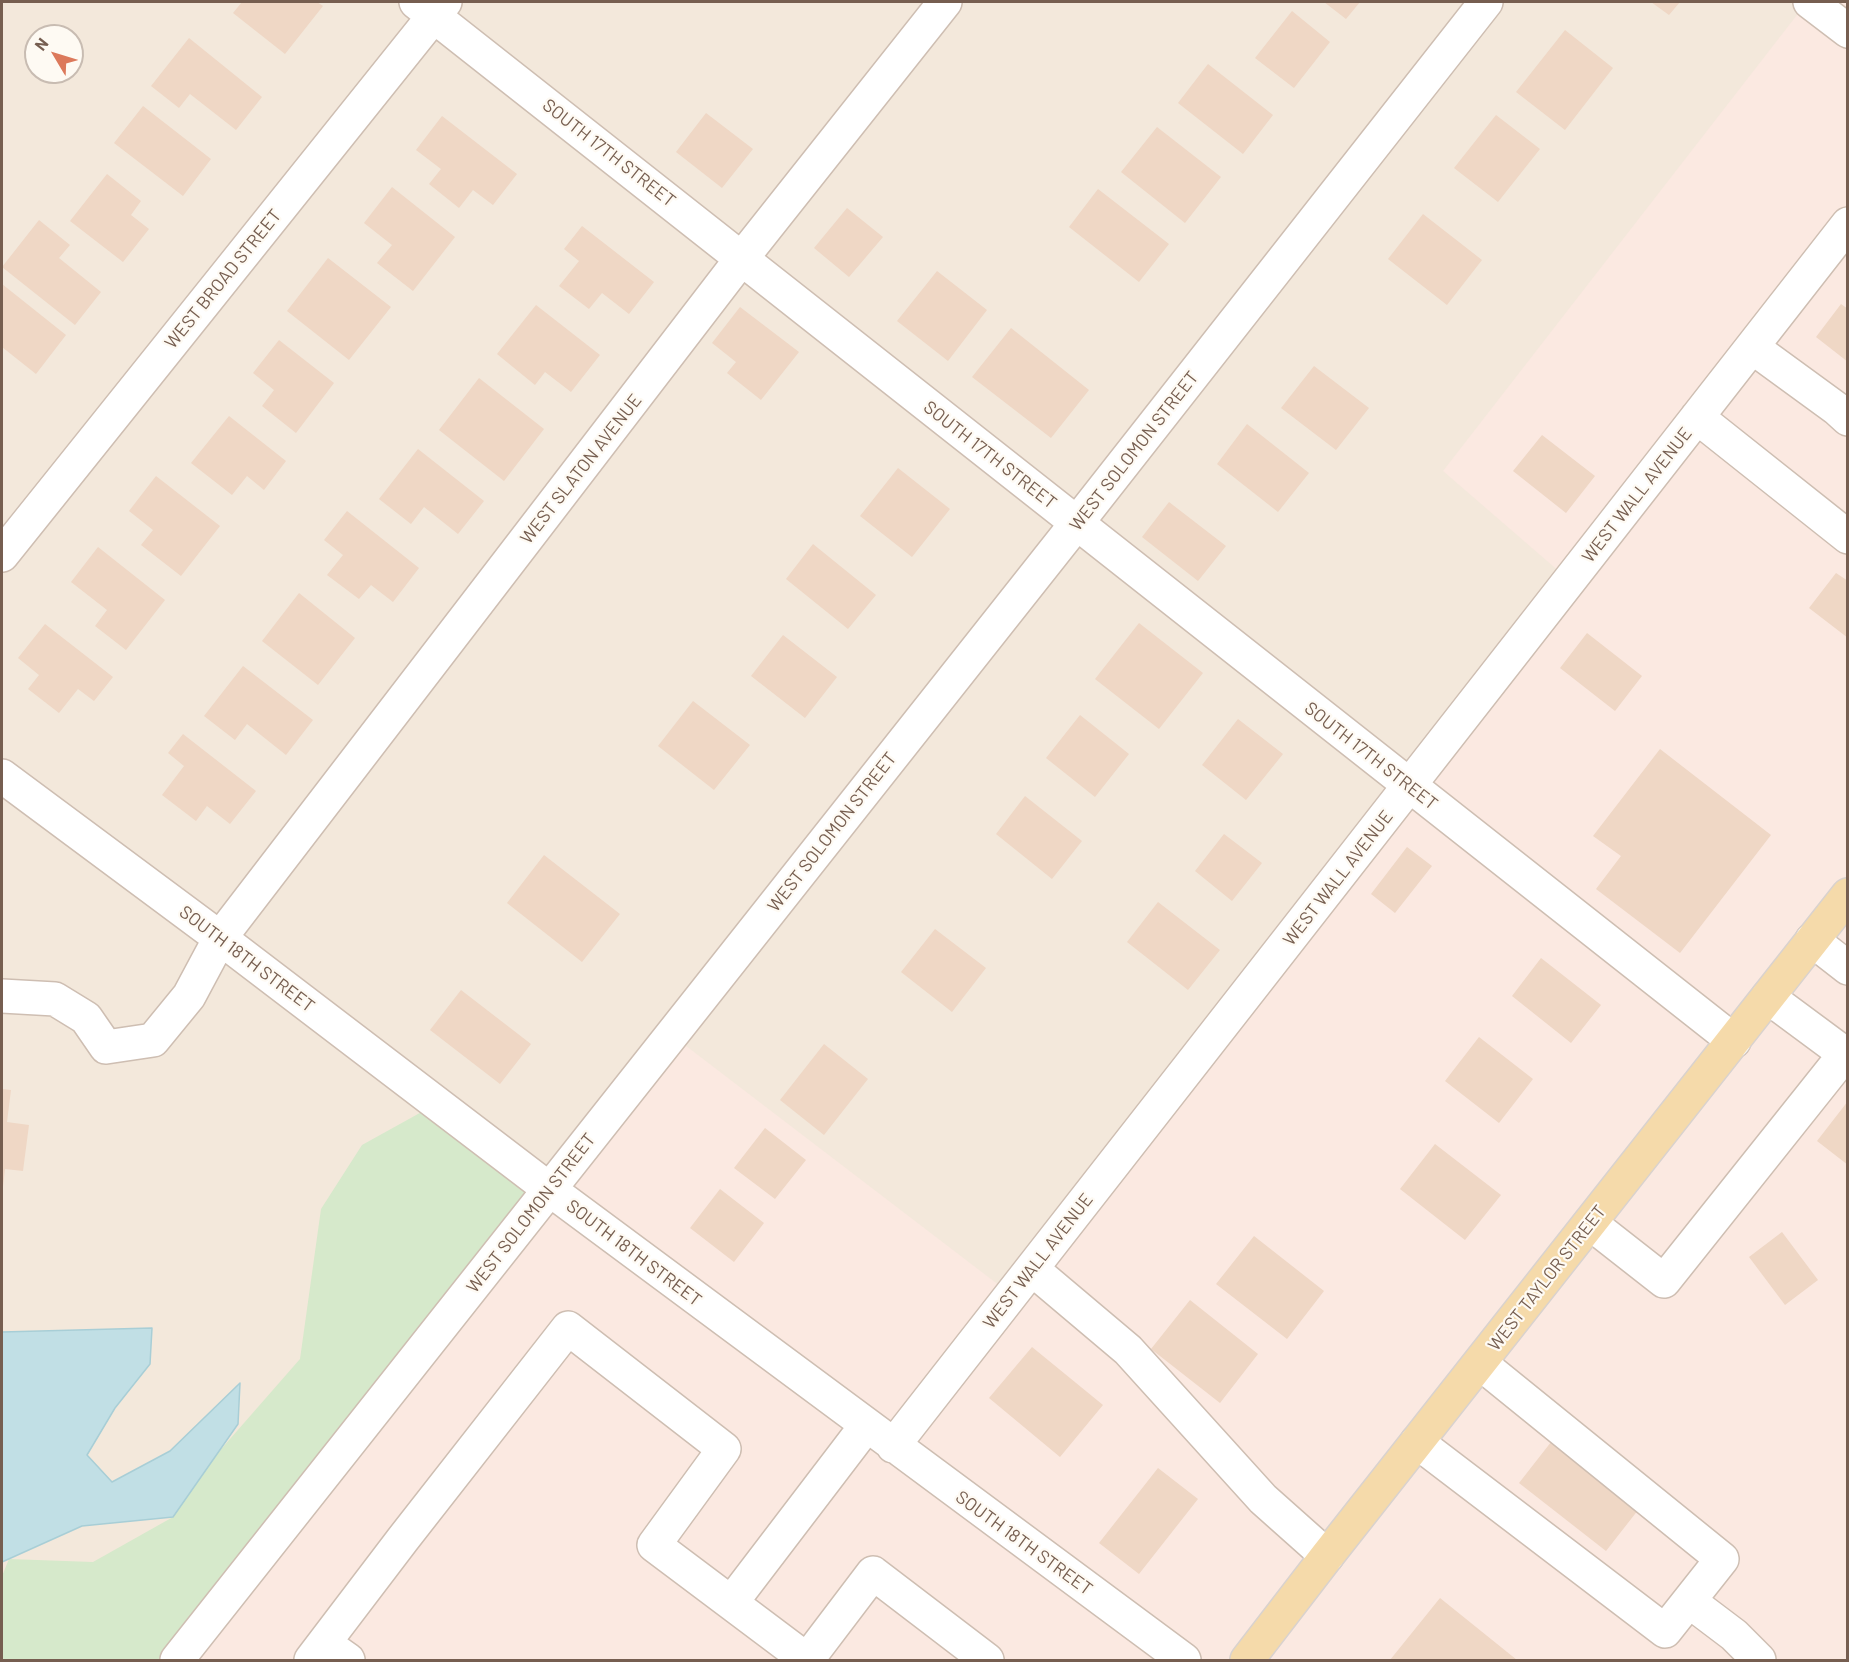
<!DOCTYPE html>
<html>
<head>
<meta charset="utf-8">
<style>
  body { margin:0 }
  #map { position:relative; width:1849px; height:1662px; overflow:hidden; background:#fcf6ec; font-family:Barlow,sans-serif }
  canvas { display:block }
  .frame { position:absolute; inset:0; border:3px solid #765e50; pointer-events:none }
  .north { position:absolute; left:24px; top:24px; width:60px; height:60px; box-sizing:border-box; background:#fefaf3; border:2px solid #c8bcb2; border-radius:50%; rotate:308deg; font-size:16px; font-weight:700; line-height:24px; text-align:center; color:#765e50 }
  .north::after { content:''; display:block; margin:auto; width:21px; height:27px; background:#dc795b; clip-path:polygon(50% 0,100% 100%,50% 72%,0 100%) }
</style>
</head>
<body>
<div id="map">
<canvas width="1849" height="1662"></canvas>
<div class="frame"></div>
<div class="north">N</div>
</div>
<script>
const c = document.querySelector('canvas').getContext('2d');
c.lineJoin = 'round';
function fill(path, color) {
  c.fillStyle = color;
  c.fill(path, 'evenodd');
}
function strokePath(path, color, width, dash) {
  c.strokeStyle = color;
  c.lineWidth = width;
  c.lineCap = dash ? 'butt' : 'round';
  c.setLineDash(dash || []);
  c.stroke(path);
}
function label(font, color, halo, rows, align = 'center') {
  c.font = font + ' Barlow,sans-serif';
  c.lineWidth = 4.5;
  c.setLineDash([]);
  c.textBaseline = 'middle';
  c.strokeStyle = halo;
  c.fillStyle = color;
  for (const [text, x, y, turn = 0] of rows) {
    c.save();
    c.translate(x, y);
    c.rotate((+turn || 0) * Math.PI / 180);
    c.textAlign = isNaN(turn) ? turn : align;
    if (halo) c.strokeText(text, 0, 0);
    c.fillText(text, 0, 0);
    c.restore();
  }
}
fill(new Path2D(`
  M2 2H1807L1570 580 1005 1290 188 1660H2ZM36 36H72V72H36Z`), '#f3e8db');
fill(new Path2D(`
  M1807 2H1847V1660H188L677 1039 1004 1289 1569 580 1443 471Z`), '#fbe9e1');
fill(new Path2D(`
  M436 1104 549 1189 177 1660H2V1576L9 1559 93 1562 173 1517 216 1455 300 1359 321 1209 362 1145Z`), '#d6e9cb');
const water = new Path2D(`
  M152 1328 150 1364 115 1408 87 1455 112 1482 170 1451 240 1383 238 1424 173 1517 82 1526 2 1562V1332Z`);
fill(water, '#c1dfe5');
strokePath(water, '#a8ced6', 1.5);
fill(new Path2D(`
  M242 2H317L323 6 285 54 233 13Z
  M1324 2H1360L1346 19Z
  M1651 2H1680L1669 15Z
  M1292 11 1330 42 1294 88 1255 58Z
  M1565 30 1613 68 1565 130 1516 92Z
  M189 38 262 97 236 130 190 94 179 108 151 86Z
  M1208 64 1273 115 1243 154 1178 103Z
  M143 106 211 159 183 196 114 143Z
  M706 113 753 149 722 188 676 152Z
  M1496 115 1540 149 1498 202 1454 168Z
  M442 116 517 174 493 205 473 190 459 208 429 184 441 169 416 150Z
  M1157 127 1221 177 1185 223 1121 172Z
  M107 174 141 201 131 215 149 229 123 262 70 221Z
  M392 187 455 237 413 291 377 263 392 245 364 223Z
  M1098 189 1169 244 1139 282 1069 227Z
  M847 208 883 237 849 277 814 248Z
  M1423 214 1482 260 1447 305 1388 259Z
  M39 220 70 245 59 258 101 292 75 325 2 267Z
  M582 226 654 282 629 314 602 293 589 309 559 286 579 261 564 249Z
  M328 258 391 307 349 360 287 311Z
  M937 271 987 310 948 361 897 321Z
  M2 284 66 335 36 374 2 347Z
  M1841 304 1848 309V362L1816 337Z
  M536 305 600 355 571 392 545 372 535 385 497 354Z
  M740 307 799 352 761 400 727 373 736 362 712 343Z
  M1011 328 1089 390 1051 438 972 377Z
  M279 340 334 383 296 433 262 406 274 390 253 373Z
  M1314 366 1369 408 1336 450 1281 408Z
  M479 378 544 429 504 481 439 430Z
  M229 416 286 461 264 490 247 476 232 495 191 463Z
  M1247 424 1309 473 1278 512 1217 464Z
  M1542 435 1595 476 1566 513 1513 471Z
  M418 449 484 501 458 534 424 507 411 524 379 499Z
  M898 468 950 509 912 557 860 516Z
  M156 476 220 526 181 576 141 545 153 530 129 511Z
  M1169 502 1226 546 1198 581 1142 537Z
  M347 511 419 568 393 602 371 585 359 599 327 575 343 555 324 540Z
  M813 544 876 595 848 629 786 579Z
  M98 547 165 600 126 650 95 626 107 610 71 582Z
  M1836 573 1848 581V638L1809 608Z
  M299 593 355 638 318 685 262 641Z
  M1139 623 1203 673 1159 729 1095 679Z
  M45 624 113 677 94 701 78 689 59 713 28 689 39 675 18 658Z
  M1587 633 1642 676 1615 711 1560 668Z
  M783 635 837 677 805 718 751 676Z
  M243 666 313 720 286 755 247 724 235 740 204 716Z
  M693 701 750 745 714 790 658 746Z
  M1080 715 1129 754 1095 797 1046 758Z
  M1238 719 1283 754 1246 800 1202 765Z
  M183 734 256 791 230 824 207 806 196 821 162 795 184 766 168 753Z
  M1660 749 1771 835 1680 953 1596 889 1621 856 1593 836Z
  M1025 796 1082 841 1052 879 996 834Z
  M1224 834 1262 863 1232 901 1195 871Z
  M1407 847 1432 866 1395 913 1371 894Z
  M544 855 620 914 582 962 507 903Z
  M1158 902 1220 950 1188 990 1127 942Z
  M935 929 986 968 952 1012 901 972Z
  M1541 958 1601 1005 1571 1043 1512 996Z
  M461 990 531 1044 500 1084 430 1030Z
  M1479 1037 1533 1079 1499 1123 1445 1081Z
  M824 1044 868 1079 824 1135 780 1100Z
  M2 1089 11 1090 7 1122 29 1125 23 1171 5 1169 3 1187H2Z
  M1848 1101V1165L1817 1141Z
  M765 1128 806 1160 775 1199 734 1168Z
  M1435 1144 1501 1195 1465 1240 1400 1189Z
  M720 1189 764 1223 734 1262 690 1228Z
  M1782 1232 1818 1280 1785 1305 1749 1257Z
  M1254 1236 1324 1291 1287 1339 1216 1284Z
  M1190 1300 1258 1354 1220 1403 1151 1349Z
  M1032 1347 1103 1405 1060 1457 989 1398Z
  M1555 1437 1642 1505 1606 1551 1519 1483Z
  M1158 1468 1198 1499 1139 1574 1099 1543Z
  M1440 1598 1517 1660H1390Z`), '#efd7c5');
const minor = new Path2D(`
  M416 2 1734 1041
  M1810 2 1848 31
  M1752 347 1837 409 1848 419
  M1697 417 1848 537
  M2 555 445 2
  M2 776 220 938 549 1189 1184 1660
  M1812 940 1848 968
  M2 996 55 999 86 1018 106 1047 153 1040 189 996 220 938 742 258 945 2
  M1590 1223 1664 1281 1845 1054 1768 997
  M1032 1269 1128 1350 1263 1499 1327 1556
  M1417 1442 1665 1631 1722 1559 1480 1363
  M893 1446 1848 224
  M1689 1601 1734 1635 1759 1660
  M731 1603 866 1426
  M324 1643 348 1660
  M177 1660 1076 524 1486 2
  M311 1660 403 1539 568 1328 724 1449 654 1545 807 1660 873 1573 987 1660`);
const major = new Path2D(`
  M1247 1660 1327 1556 1848 895`);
strokePath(minor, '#cebeb2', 36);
strokePath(major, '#d9d2ce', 36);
strokePath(minor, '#fff', 33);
strokePath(major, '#f5daaa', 33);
label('18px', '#765e50', '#fefaf3', [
  ["SOUTH 17TH STREET",609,153,38],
  ["WEST BROAD STREET",223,279,-51],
  ["WEST SOLOMON STREET",1134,451,-52],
  ["SOUTH 17TH STREET",990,455,38],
  ["WEST SLATON AVENUE",581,469,-52],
  ["WEST WALL AVENUE",1637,495,-52],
  ["SOUTH 17TH STREET",1371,756,38],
  ["WEST SOLOMON STREET",832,832,-52],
  ["WEST WALL AVENUE",1338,878,-52],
  ["SOUTH 18TH STREET",247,959,37],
  ["WEST SOLOMON STREET",531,1213,-52],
  ["SOUTH 18TH STREET",634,1253,37],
  ["WEST WALL AVENUE",1038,1261,-52],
  ["WEST TAYLOR STREET",1547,1278,-52],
  ["SOUTH 18TH STREET",1024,1543,36]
]);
</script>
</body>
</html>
